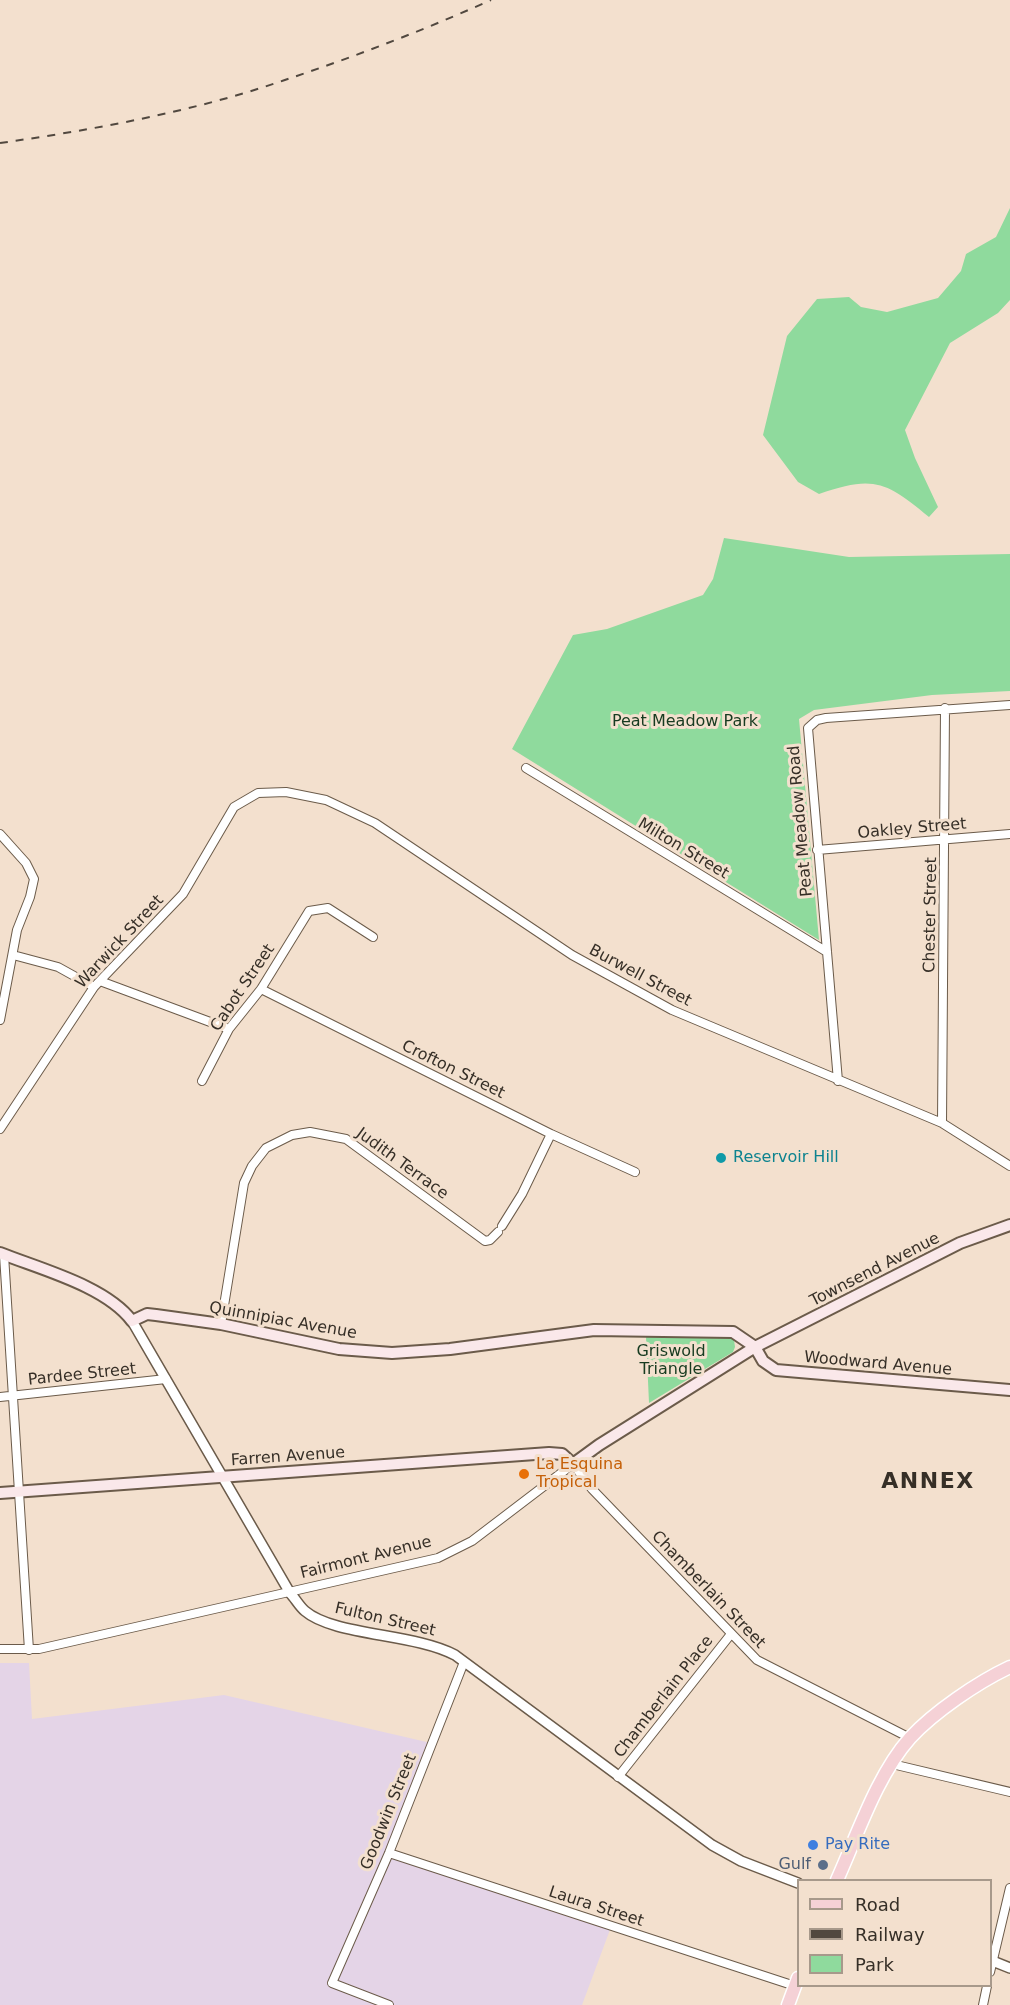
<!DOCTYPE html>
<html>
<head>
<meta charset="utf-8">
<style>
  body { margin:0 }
  #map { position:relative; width:1010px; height:2005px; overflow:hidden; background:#f3e0ce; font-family:"DejaVu Sans",sans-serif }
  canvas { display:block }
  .legend { position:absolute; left:797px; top:1879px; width:195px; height:108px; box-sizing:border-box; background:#f3e0ce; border:2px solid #a7998b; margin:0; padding:8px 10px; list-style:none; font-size:18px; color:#362f27 }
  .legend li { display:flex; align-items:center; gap:12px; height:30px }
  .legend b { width:30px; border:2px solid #a7998b }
</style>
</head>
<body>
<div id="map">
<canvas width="1010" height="2005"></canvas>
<ul class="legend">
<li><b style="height:8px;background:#f5d1d6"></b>Road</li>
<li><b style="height:8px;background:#51483f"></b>Railway</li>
<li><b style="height:16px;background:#8fda9d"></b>Park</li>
</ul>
</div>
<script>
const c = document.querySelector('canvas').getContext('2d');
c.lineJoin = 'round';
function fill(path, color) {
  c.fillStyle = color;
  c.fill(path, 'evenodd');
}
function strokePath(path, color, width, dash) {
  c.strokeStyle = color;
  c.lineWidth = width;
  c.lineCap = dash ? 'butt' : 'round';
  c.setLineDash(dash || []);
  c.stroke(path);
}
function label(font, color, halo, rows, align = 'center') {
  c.font = font + ' "DejaVu Sans",sans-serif';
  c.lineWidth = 6;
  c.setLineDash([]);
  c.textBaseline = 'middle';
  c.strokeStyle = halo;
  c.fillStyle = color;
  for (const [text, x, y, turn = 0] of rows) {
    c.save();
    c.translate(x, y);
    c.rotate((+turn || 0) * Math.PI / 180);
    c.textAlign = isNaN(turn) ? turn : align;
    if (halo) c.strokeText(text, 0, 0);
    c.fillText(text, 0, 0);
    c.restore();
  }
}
fill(new Path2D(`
  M0 1663H29L32 1719 224 1695 431 1743 390 1853 611 1927 582 2005H0Z`), '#e4d4e7');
fill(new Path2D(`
  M1010 208V300L998 313 950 343 905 430 915 458 938 507 929 517C886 481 873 475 819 494L798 482 763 435 787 336 817 299 849 297 861 307 887 312 938 298 961 271 966 254 996 237Z
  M724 538 849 557 1010 554V691L932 695 814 710 799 719 819 940 512 749 573 635 607 629 703 595 713 579Z
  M646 1337H729L734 1340 735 1347 733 1352 649 1403Z`), '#8fda9d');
const minor = new Path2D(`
  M526 768 827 952
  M0 834 26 863 34 879 30 897 17 930 0 1020
  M817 850 1010 834
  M13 955 58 967 94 987
  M100 981 229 1029
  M261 989 551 1134 635 1172
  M202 1081 229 1029 261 989 309 911 328 908 373 937
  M838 1081 808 728 817 720 826 718 1010 705
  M942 1123 945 708
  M0 1129 94 987 183 894 234 807 258 793 286 792 326 800 375 823 572 955 672 1010 942 1123 1010 1166
  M502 1226 522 1194 551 1134
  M4 1255 29 1650
  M221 1324 244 1183 252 1166 266 1148 292 1135 310 1132 346 1139 485 1241 490 1240 498 1232
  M0 1397 166 1379
  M0 1649H39L438 1558 472 1541 573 1464 592 1489 757 1660 910 1738
  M892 1764 1010 1792
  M618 1777 731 1634
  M389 1853 795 1986
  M990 1972 1010 1888
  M389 2005 332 1983 389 1853 464 1662
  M983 2005 987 1986`);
const tertiary = new Path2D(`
  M132 1321 290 1593C295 1598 299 1606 305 1611 334 1636 414 1633 455 1655L712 1845 741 1861 798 1883
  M990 1960 1010 1968`);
const secondary = new Path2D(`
  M0 1253C40 1269 106 1286 132 1321L147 1314 156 1315 221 1324 339 1349 392 1353 450 1349 594 1330 733 1332 755 1347 763 1361 776 1370 1010 1390
  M0 1493 549 1453 562 1454 573 1464 599 1445 755 1347 960 1243 1010 1225`);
const primary = new Path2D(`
  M837 1880C857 1836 877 1775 910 1738 934 1712 978 1682 1010 1667
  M788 2005 798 1978`);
strokePath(minor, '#6b5b4a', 10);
strokePath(tertiary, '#6b5b4a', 12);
strokePath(secondary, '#6b5b4a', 14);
strokePath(primary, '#fff', 15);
strokePath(minor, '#fff', 8);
strokePath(tertiary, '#fff', 9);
strokePath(secondary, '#fae8ea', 10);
strokePath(primary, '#f5d1d6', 12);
strokePath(new Path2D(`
  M0 143C92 130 191 112 279 82 351 58 422 31 491 0`), '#51483f', 2, [8, 8]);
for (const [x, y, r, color] of [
  [721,1158,6,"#0f9aa8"],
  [524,1474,6,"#e8710a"],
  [813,1845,6,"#3f7fe0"],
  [823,1865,6,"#5c6f8a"]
]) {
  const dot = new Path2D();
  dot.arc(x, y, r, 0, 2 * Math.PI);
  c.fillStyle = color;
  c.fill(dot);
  strokePath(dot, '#f3e0ce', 2);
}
label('16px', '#173b20', '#f3e0ce', [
  ["Peat Meadow Park",685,722],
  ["Griswold",671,1352],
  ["Triangle",671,1370]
]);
label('16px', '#362f27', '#f3e0ce', [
  ["Peat Meadow Road",801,821,-95],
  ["Oakley Street",912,829,-5],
  ["Milton Street",683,849,31],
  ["Chester Street",931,915,-89],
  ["Warwick Street",120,942,-47],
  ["Burwell Street",640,976,28],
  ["Cabot Street",243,988,-56],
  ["Crofton Street",453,1070,26],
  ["Judith Terrace",402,1164,36],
  ["Townsend Avenue",875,1270,-27],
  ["Quinnipiac Avenue",283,1321,10],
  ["Woodward Avenue",878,1364,5],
  ["Pardee Street",82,1375,-6],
  ["Farren Avenue",288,1457,-4],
  ["Fairmont Avenue",366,1558,-14],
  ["Chamberlain Street",708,1590,46],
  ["Fulton Street",385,1620,13],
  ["Chamberlain Place",664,1697,-52],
  ["Goodwin Street",389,1812,-68],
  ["Laura Street",596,1907,18]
]);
label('16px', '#0d838f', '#f3e0ce', [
  ["Reservoir Hill",733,1158]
], 'left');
label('16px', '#c56008', '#f3e0ce', [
  ["La Esquina",536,1465],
  ["Tropical",536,1483]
], 'left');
label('16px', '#366cbe', '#f3e0ce', [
  ["Pay Rite",825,1845]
], 'left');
label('16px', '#4e5e75', '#f3e0ce', [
  ["Gulf",811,1865]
], 'right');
c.letterSpacing = '1.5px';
label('bold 22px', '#362f27', '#f3e0ce', [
  ["ANNEX",928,1482]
]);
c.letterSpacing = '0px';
</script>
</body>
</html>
